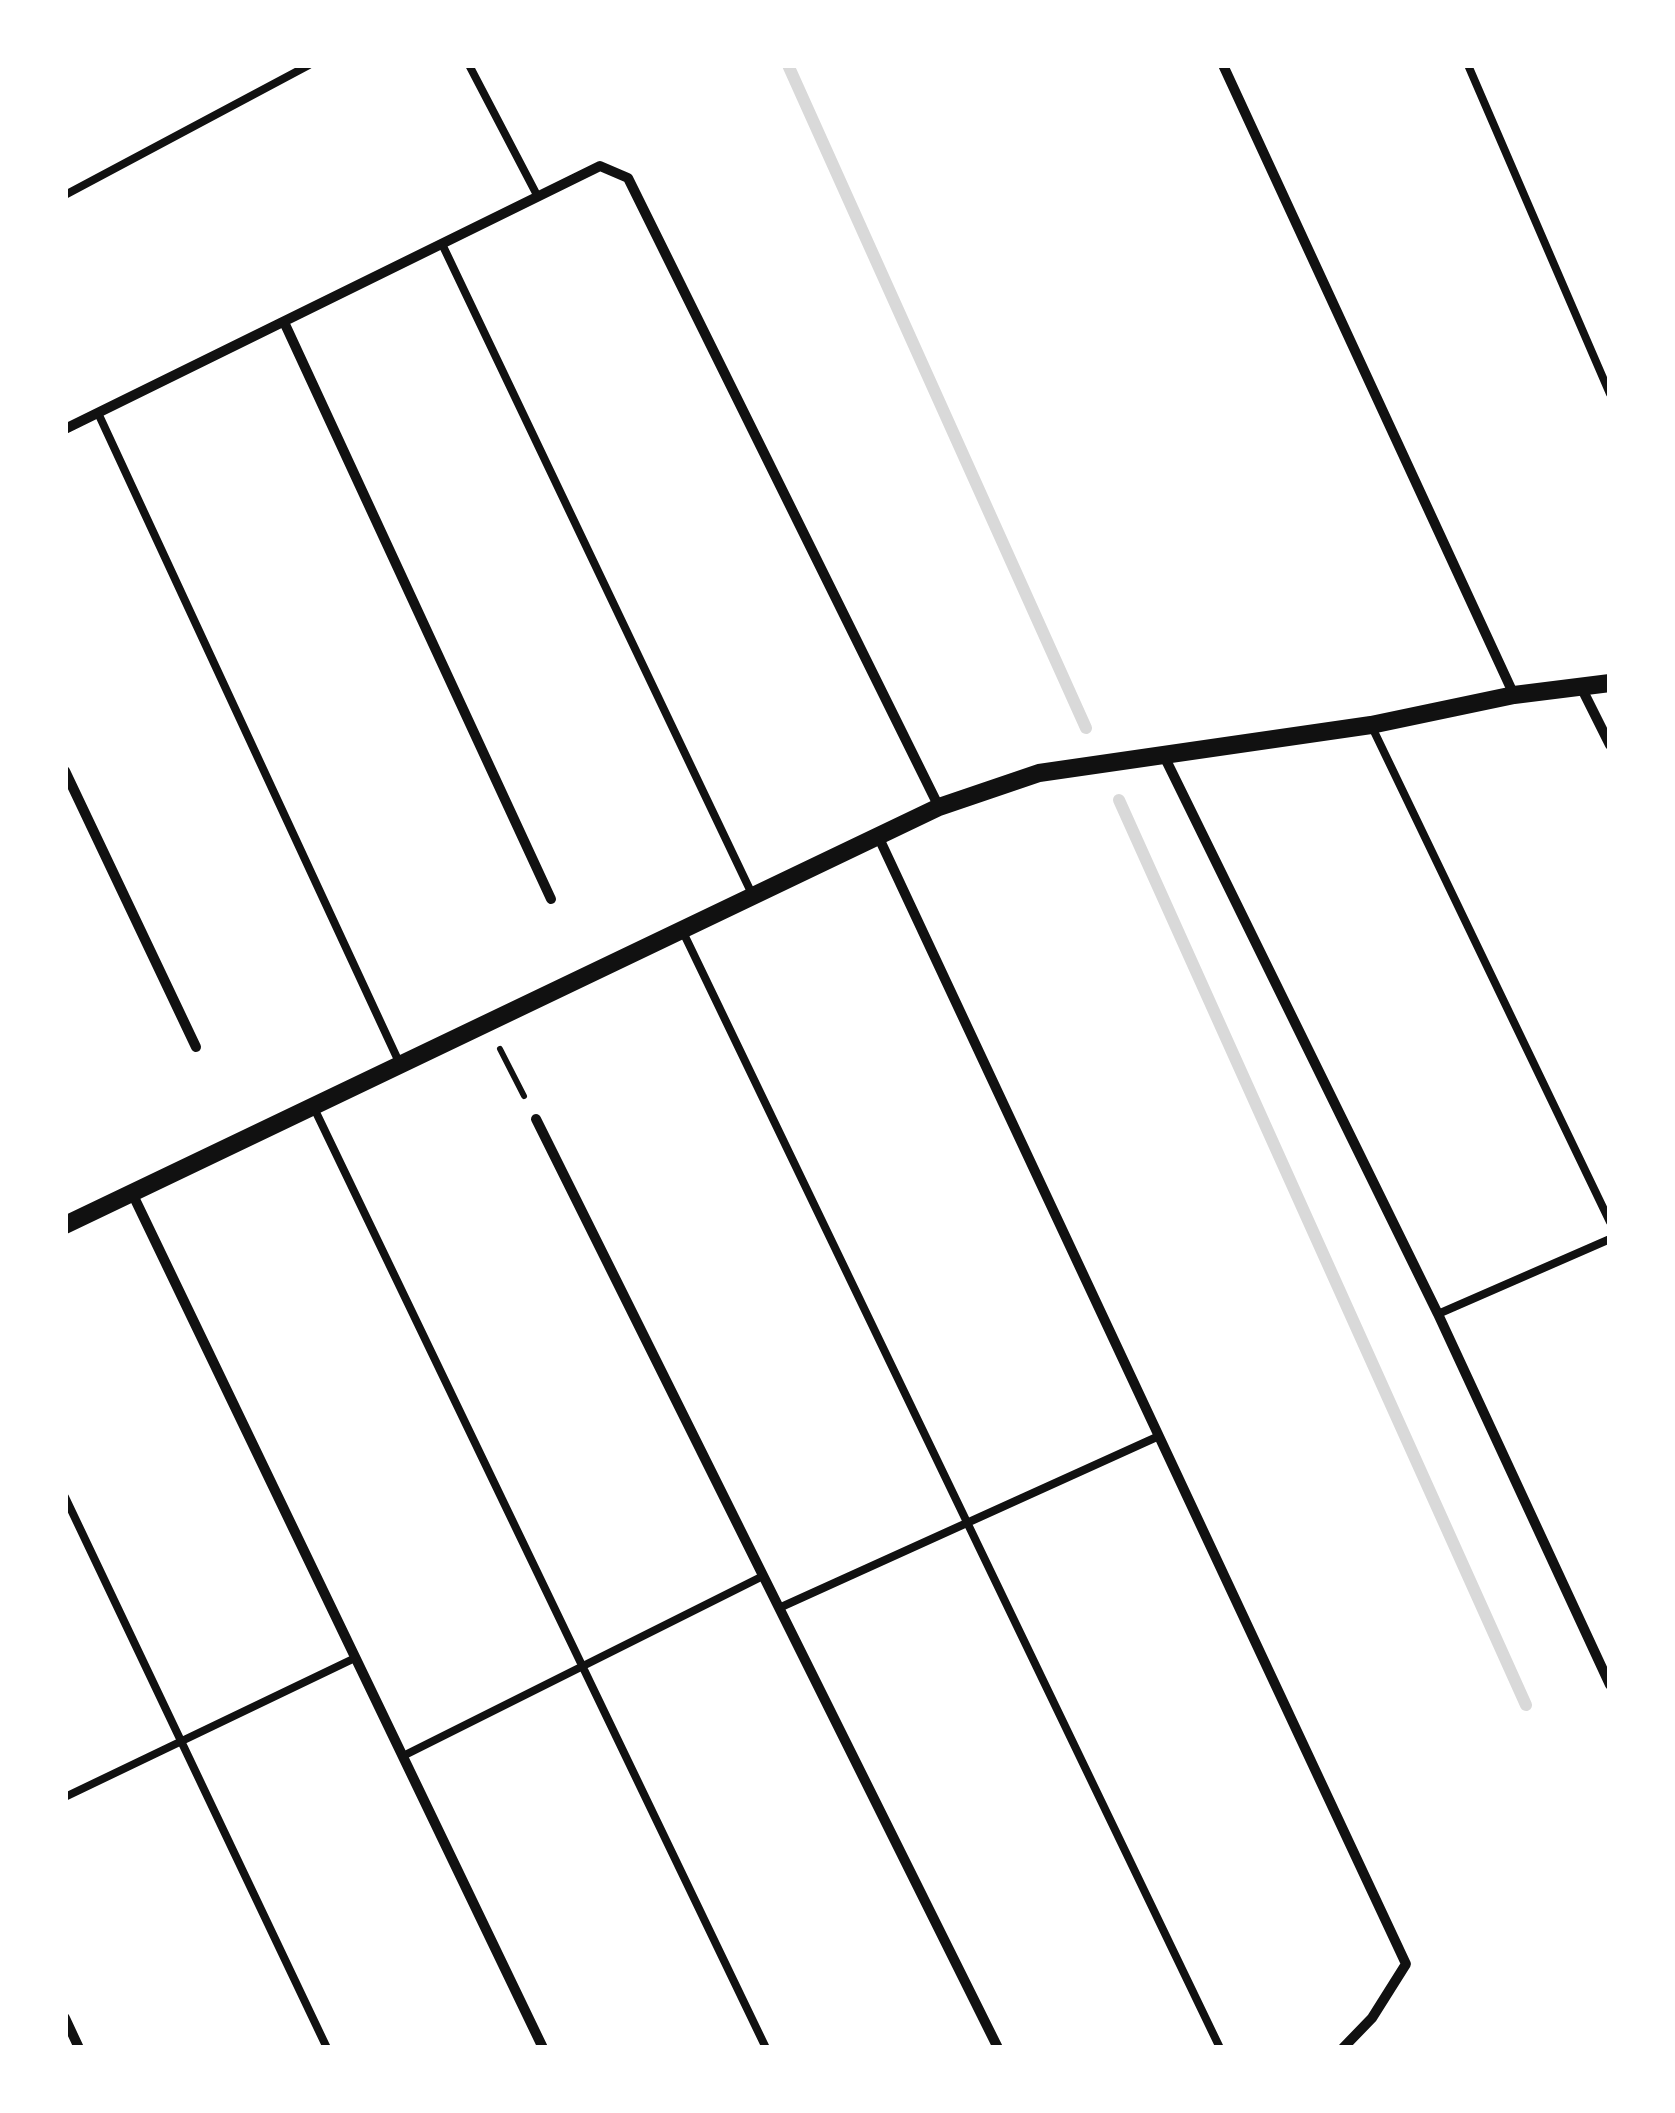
<!DOCTYPE html>
<html>
<head>
<meta charset="utf-8">
<style>
  body { margin:0 }
  #map { position:relative; width:1675px; height:2113px; overflow:hidden; background:#fff; font-family:"Titillium Web",sans-serif }
  canvas { display:block }
  .frame { position:absolute; inset:0; border:68px solid #fff; pointer-events:none }
</style>
</head>
<body>
<div id="map">
<canvas width="1675" height="2113"></canvas>
<div class="frame"></div>
</div>
<script>
const c = document.querySelector('canvas').getContext('2d');
c.lineJoin = 'round';
function strokePath(path, color, width, dash) {
  c.strokeStyle = color;
  c.lineWidth = width;
  c.lineCap = dash ? 'butt' : 'round';
  c.setLineDash(dash || []);
  c.stroke(path);
}
strokePath(new Path2D(`
  M788 65 1086 728
  M1119 800 1526 1705`), '#d9d9d9', 12);
strokePath(new Path2D(`
  M500 1049 524 1096`), '#111', 6);
strokePath(new Path2D(`
  M469 65 538 197
  M1468 65 1610 394
  M65 195 309 65
  M442 244 752 894
  M98 413 399 1062
  M1371 725 1610 1222
  M682 930 1220 2048
  M313 1106 766 2048
  M1438 1314 1610 1239
  M65 1497 327 2048
  M779 1608 1159 1436
  M403 1756 763 1576
  M65 1797 355 1658`), '#111', 8);
strokePath(new Path2D(`
  M1223 65 1514 695
  M284 322 551 899
  M65 429 600 166 628 178 939 807
  M1581 687 1610 745
  M1163 754 1438 1314 1610 1685
  M65 771 196 1047
  M878 836 1406 1964 1372 2018 1343 2048
  M536 1119 998 2048
  M132 1193 543 2048
  M65 2018 79 2048`), '#111', 10);
strokePath(new Path2D(`
  M65 1225 939 807 1039 773 1371 725 1514 695 1610 683`), '#111', 18);
</script>
</body>
</html>
